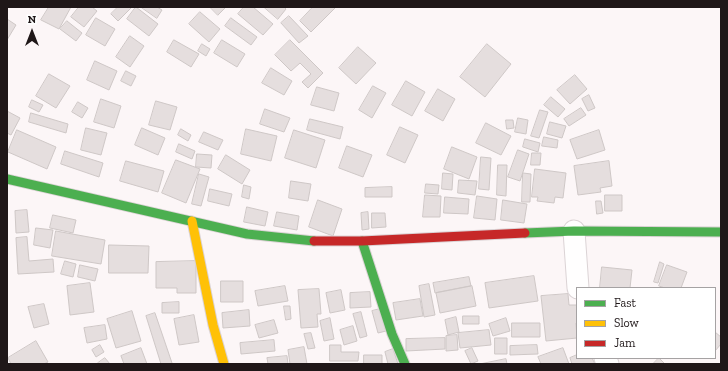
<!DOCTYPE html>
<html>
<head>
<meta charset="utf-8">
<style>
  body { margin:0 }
  #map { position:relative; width:728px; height:371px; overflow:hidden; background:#fcf6f7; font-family:"Zilla Slab",serif }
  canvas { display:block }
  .frame { position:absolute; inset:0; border:8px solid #1f1718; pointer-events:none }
  .legend { position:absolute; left:576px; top:287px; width:140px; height:72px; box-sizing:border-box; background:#fff; border:1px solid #a5a2a3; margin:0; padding:5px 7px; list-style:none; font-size:12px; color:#1f1718 }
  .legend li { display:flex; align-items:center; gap:8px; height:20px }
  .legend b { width:20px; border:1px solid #a5a2a3 }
  .north { position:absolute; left:12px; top:12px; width:40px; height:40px; -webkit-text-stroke:3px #fff; paint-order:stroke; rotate:0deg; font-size:11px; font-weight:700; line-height:16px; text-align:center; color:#1f1718 }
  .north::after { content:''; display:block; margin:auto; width:14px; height:18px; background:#1f1718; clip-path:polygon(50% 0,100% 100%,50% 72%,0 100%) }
</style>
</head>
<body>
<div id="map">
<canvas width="728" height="371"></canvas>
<div class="frame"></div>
<ul class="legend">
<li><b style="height:5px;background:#4caf50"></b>Fast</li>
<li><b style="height:5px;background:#ffc107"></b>Slow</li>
<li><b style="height:5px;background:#c62828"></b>Jam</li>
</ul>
<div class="north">N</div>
</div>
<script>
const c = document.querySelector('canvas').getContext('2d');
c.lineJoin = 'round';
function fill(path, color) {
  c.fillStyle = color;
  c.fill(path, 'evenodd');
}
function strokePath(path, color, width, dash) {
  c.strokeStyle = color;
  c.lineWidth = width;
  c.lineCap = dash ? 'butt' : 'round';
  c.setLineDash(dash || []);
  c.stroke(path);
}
const building = new Path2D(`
  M49 7H71L59 29 41 20Z
  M79 7H92L97 11 84 27 71 17Z
  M118 7H132L118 21 111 14Z
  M136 7 158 24 149 36 127 19Z
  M141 7H157L162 10 157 18Z
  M210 7H226L218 15Z
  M244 7H253L273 24 263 35 238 14Z
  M264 7H284L286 9 278 19Z
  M313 7H336L311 32 300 21Z
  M200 12 220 29 209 42 189 24Z
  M289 16 308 36 299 43 281 23Z
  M96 18 115 29 105 46 86 35Z
  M231 18 257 37 251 45 225 26Z
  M7 19 16 25 7 40Z
  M67 21 82 33 76 41 60 29Z
  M130 36 144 46 130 67 116 57Z
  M174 40 199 54 191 67 167 52Z
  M222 40 245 54 237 67 214 53Z
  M290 40 323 73 308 88 302 82 311 74 300 63 291 71 275 55Z
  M202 44 210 49 206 56 198 51Z
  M487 44 511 64 485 97 460 77Z
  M358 47 376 63 356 84 339 68Z
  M95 61 117 71 109 90 87 80Z
  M271 68 292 81 284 95 262 83Z
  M126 71 136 76 131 86 121 81Z
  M49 74 70 86 56 108 36 96Z
  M575 75 587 89 570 104 557 90Z
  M406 81 425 92 412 116 392 105Z
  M373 86 386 93 372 118 359 110Z
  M317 87 339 93 334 111 311 105Z
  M438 89 455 99 443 121 425 111Z
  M589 95 595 108 588 111 582 99Z
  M551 97 565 109 558 117 544 105Z
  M101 99 121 106 114 128 94 122Z
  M32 100 43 105 39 112 29 107Z
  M156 101 177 107 170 130 149 125Z
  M78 102 88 108 82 118 72 112Z
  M581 108 586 115 569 126 564 119Z
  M265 109 290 118 284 132 260 124Z
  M540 110 548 112 539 138 531 136Z
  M7 111 20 118 11 135 7 133Z
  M31 113 68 124 66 133 29 122Z
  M518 118 528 120 526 134 515 132Z
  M310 119 343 127 340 139 307 130Z
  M506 120H513L514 128 507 129Z
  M550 122 566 126 562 138 547 134Z
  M486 123 511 136 501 155 476 143Z
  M400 127 418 135 405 163 387 155Z
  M86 128 107 133 101 155 81 150Z
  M142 128 165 138 158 155 135 145Z
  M181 129 191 135 188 141 178 135Z
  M246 129 277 136 271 161 241 154Z
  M17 130 56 147 47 169 8 152Z
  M294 130 325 140 316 168 285 158Z
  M599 130 605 150 577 159 570 140Z
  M204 132 223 140 218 150 199 142Z
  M544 137 558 140 557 148 542 146Z
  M525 139 540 143 538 152 523 147Z
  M179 144 195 151 192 159 176 152Z
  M347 146 372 155 363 177 339 168Z
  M452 147 477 157 469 179 444 169Z
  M518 150 529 154 520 181 508 177Z
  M65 151 103 163 99 177 61 164Z
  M532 153H541L540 165H531Z
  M197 154 212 155 211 168 196 167Z
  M226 155 250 170 242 184 218 169Z
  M481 157 491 158 489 190 479 189Z
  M176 160 200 169 186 203 162 193Z
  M126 161 164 171 158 192 120 181Z
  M609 161 612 186 600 188 601 192 578 195 574 166Z
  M498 165H507L506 196 497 195Z
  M535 169 566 173 563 198 555 197 554 203 537 201 538 197H532Z
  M443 173 453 174 452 190 442 189Z
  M523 173 531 174 530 202H522Z
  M199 174 209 177 201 206 192 204Z
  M459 180 477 181 475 195 458 193Z
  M291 181 311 184 308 201 289 198Z
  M426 184 439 185 438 194 425 193Z
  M244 185 251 187 249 199 242 197Z
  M392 187V197H365V188Z
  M210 189 232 194 229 206 208 201Z
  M425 195 441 196 440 217H423Z
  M605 195H622V211H605Z
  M477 196 497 199 495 220 474 218Z
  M445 197 469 199 468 214 444 213Z
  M318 200 342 209 333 236 309 227Z
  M503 200 527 204 524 223 501 220Z
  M596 201H601L603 213 597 214Z
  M247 207 268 212 265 226 244 222Z
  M27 210 29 232 16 233 15 211Z
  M277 212 299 216 297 230 274 226Z
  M368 212 369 229 362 230 361 213Z
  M372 213H385L386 227 372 228Z
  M53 215 76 220 73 233 50 228Z
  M36 228 53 230 50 248 34 245Z
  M56 231 105 240 101 264 52 256Z
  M27 237 29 261 53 259 54 272 18 274 16 238Z
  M109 245 149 246 148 273H109Z
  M65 261 76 264 73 277 61 274Z
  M196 261V293H177V288H156V262Z
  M660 262 664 264 658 283 654 282Z
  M80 265 98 269 95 281 78 277Z
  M667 265 687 272 681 288H665L659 286Z
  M602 267 632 270 630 288H600Z
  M534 276 538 301 489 308 485 283Z
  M469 277 471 286 435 293 433 283Z
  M221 281H243V302H221Z
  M90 283 94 312 70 315 67 286Z
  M429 284 435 315 424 317 419 286Z
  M285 286 288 301 258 306 255 291Z
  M472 286 476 306 440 313 436 293Z
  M319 289 321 314H317L318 327 301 328 298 290Z
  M341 290 345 310 330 313 326 293Z
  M370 292 371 307 350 308V293Z
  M568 294 569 305H577V323H576L577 338 546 341 541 296Z
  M420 299 423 316 396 320 393 303Z
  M179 302V313H162V303Z
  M44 304 49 324 34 328 28 307Z
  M284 306H290L291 319 286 320Z
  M380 309 386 331 378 333 372 311Z
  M249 310 250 326 223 328 222 313Z
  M132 311 141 341 116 348 107 319Z
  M361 312 367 336 360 338 353 314Z
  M155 313 172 363 170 364H161L146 316Z
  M194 315 199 342 179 345 174 319Z
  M463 316H479V324H463Z
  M456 317 459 332 448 335 445 320Z
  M330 318 334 339 324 341 320 321Z
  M506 318 510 331 493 336 489 324Z
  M274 320 278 333 259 338 255 325Z
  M512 323H540V337H512Z
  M105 325 107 339 87 343 84 328Z
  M353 326 357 341 344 345 340 330Z
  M489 330 491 345 460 348 458 333Z
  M715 332 721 337V344L715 351Z
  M311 333 315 348 308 349 304 334Z
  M457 335 458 350 446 351V336Z
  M445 338V349L406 351V339Z
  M495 338H507V354H495Z
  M274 340 275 351 241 354 240 343Z
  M36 341 48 362 44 364H11L8 358Z
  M100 345 104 352 96 357 92 350Z
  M330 345H341V352H359L358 361H330Z
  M537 345 538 354 510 355V346Z
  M304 347 307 364H290L288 350Z
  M141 348 147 364H124L121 356Z
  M472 348 478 361 471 364 465 351Z
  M563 348 569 364H541L538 357Z
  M393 349 398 364H388L385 352Z
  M364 355H382V364H364Z
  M577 355V358H592L595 364H572L570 358Z
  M287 356 288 364H268L267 358Z
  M105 358 110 364H99L98 363Z
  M659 358 665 364H653Z
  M506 359 507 364H480Z`);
fill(building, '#e5dede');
strokePath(building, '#cec7c6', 1);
const street = new Path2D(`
  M574 231 578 288
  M605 358 608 364`);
const fast = new Path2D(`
  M7 179 247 234 314 241
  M525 233 574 231 721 232
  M362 241 392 334 405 364`);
const slow = new Path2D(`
  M192 221 213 325 224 364`);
const jam = new Path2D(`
  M314 241H362L525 233`);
strokePath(street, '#dbd3d5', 23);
strokePath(fast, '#dbd3d5', 11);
strokePath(slow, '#dbd3d5', 11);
strokePath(jam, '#dbd3d5', 11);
strokePath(street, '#fffefe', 21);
strokePath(fast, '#4caf50', 9);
strokePath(slow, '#ffc107', 9);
strokePath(jam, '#c62828', 9);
</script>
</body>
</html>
